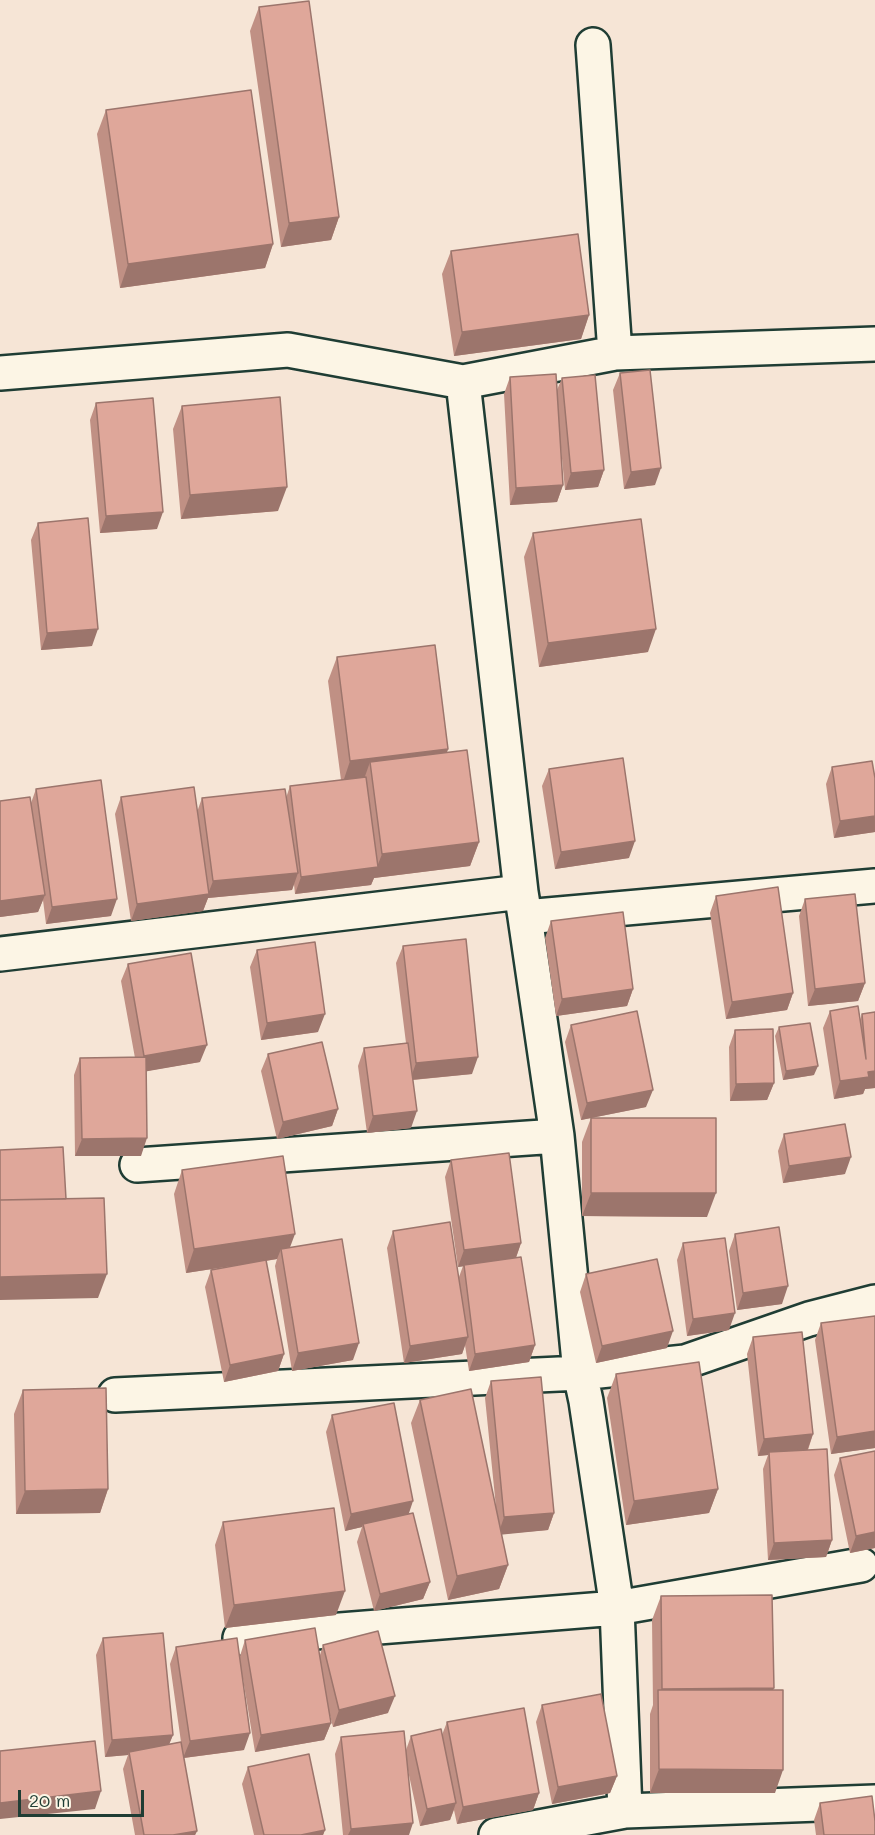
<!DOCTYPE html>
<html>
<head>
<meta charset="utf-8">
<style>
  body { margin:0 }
  #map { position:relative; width:875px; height:1835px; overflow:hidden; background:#f6e5d6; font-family:Mali,sans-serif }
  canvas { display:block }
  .scale { position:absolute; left:18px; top:1790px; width:126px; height:27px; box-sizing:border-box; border:3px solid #1f3d34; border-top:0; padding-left:8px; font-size:18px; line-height:21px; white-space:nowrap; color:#1f3d34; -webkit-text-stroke:4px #fcf5e5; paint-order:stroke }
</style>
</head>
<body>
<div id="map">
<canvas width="875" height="1835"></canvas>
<div class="scale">20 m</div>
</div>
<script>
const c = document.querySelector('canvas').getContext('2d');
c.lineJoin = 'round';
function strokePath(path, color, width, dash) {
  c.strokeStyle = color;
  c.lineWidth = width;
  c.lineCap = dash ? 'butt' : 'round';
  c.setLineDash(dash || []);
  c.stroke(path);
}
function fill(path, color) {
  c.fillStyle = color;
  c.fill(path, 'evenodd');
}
const minor = new Path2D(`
  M593 45 615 353 875 344
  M0 373 288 350 463 382
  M521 892 463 382 615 353
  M525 917 557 1136 580 1373 586 1401 617 1608 625 1811
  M0 954 521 892 525 917 875 886
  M137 1165 557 1136
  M115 1395 580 1373 685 1362 809 1319 875 1302
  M240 1638 617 1608 861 1565
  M496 1835 625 1811 875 1802`);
strokePath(minor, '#1f3d34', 38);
strokePath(minor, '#fcf5e5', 33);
fill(new Path2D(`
  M259 7 339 217 331 240 281 247 250 31Z
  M106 110 273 244 265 268 120 288 97 134Z
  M451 251 589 315 581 339 454 356 442 274Z
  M620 373 655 485 624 489 613 390Z
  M510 377 557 390 562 378 604 470 598 487 565 490 561 448 563 485 557 502 510 505 504 394Z
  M96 403 157 529 100 533 90 420Z
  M182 406 278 511 181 519 173 429Z
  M38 523 92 646 41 650 31 540Z
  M533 533 648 652 539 667 524 557Z
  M337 657 448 749 447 752 479 842 470 866 374 878 371 885 295 894 294 884 292 890 208 898 203 911 131 921 115 814 121 797 197 812 202 798H286L290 786 341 780 328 681Z
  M832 767 875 832 834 838 826 784Z
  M549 769 629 858 555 869 542 786Z
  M36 789 111 916 46 924 43 900 38 912 0 917V801L31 803Z
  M716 896 793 993 787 1010 726 1019 710 913Z
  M805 899 865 983 858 1001 808 1006 799 916Z
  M551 921 633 989 627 1006 556 1016 545 938Z
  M403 946 472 1074 413 1080 411 1128 367 1133 358 1066 364 1048 406 1043 396 963Z
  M257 950 318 1032 261 1040 250 967Z
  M128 964 200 1062 146 1071 141 1156H75L74 1075 80 1058H135L121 981Z
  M830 1011 860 1020 862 1014 875 1012V1088L865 1089 863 1094 834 1099 823 1028Z
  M571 1025 646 1107 591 1118 707 1217 582 1216V1142L591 1118 581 1120 565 1042Z
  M779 1027 814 1075 783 1080 775 1036Z
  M735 1030 774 1083 767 1100 730 1101 729 1047Z
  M268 1054 338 1109 332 1126 277 1139 261 1071Z
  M784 1134 845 1174 783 1183 778 1151Z
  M451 1160 521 1243 516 1258 535 1345 529 1362 469 1371 465 1345 462 1354 404 1363 387 1248 393 1231 459 1277 463 1266 458 1267 445 1177Z
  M182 1170 290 1247 353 1360 292 1371 275 1266 277 1259 266 1261 284 1354 278 1371 224 1382 205 1287 211 1270 245 1264 186 1273 174 1194Z
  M735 1234 782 1304 737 1310 729 1251Z
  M683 1243 729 1330 687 1336 677 1260Z
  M586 1274 667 1348 596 1363 580 1292Z
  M875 1316V1448L831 1454 815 1340 821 1323Z
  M753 1337 813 1434 808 1450 832 1540 826 1557 768 1560 763 1469 768 1455 758 1456 747 1354Z
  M616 1374 718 1489 709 1513 626 1525 607 1398Z
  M491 1381 554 1513 548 1530 501 1534 508 1565 499 1589 448 1600 411 1423 420 1400 496 1507 485 1398Z
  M23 1390 108 1489 100 1513 16 1514 14 1414Z
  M332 1415 409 1514 430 1582 423 1599 374 1611 357 1542 362 1527 345 1531 326 1432Z
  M840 1458 875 1548 850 1553 834 1475Z
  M223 1522 336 1615 225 1628 215 1545Z
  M661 1596 773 1690 775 1793H650V1714L653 1705 652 1620Z
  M103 1638 173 1735 169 1744 181 1742 170 1664 176 1647 240 1656 245 1640 320 1655 323 1645 388 1713 333 1727 328 1708 331 1723 324 1740 255 1752 243 1679 244 1750 184 1758 197 1831 195 1835H135L123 1769 128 1755 105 1757 96 1655Z
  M542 1705 617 1776 610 1793 552 1804 536 1722Z
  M447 1722 539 1793 533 1810 457 1824 454 1810 450 1820 420 1826 407 1766 409 1835H343L335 1754 341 1737 406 1750 411 1736 442 1735Z
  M248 1767 325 1830 323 1835H254L242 1784Z
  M820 1803 875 1835H816L814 1820Z`), '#c09084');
fill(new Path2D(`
  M339 217 331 240 281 247 289 223Z
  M273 244 265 268 120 288 128 264Z
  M589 315 581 339 454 356 462 332Z
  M661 468 655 485 624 489 631 472Z
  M604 470 598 487 565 490 571 473Z
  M563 485 557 502 510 505 516 488Z
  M287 487 278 511 181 519 190 495Z
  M163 512 157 529 100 533 106 516Z
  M98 629 92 646 41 650 47 633Z
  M656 629 648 652 539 667 548 643Z
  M448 749 440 773 370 762 363 782 342 785 350 761Z
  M875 816V832L834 838 840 821Z
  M635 841 629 858 555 869 561 852Z
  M479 842 470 866 374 878 371 885 295 894 301 877 377 867 382 854Z
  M298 873 292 890 208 898 203 911 131 921 137 904 208 894 213 881Z
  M45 895 38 912 0 917V901Z
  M117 899 111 916 46 924 52 907Z
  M865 983 858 1001 808 1006 815 989Z
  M633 989 627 1006 556 1016 562 999Z
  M793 993 787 1010 726 1019 732 1002Z
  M325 1014 318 1032 261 1040 267 1023Z
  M207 1045 200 1062 137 1073 144 1056Z
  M478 1057 472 1074 410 1080 416 1063Z
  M818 1066 814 1075 783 1080 786 1071Z
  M875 1071V1088L865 1089 863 1094 834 1099 840 1081 868 1072Z
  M774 1083 767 1100 730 1101 736 1084Z
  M653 1090 646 1107 581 1120 587 1103Z
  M338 1109 332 1126 277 1139 283 1122Z
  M417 1111 411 1128 367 1133 373 1116Z
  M147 1138 141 1156H75L82 1139Z
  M851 1157 845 1174 783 1183 789 1166Z
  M591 1193H716L707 1217 582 1216Z
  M295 1234 286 1258 281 1249 277 1259 186 1273 194 1249Z
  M521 1243 515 1260 458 1267 464 1250Z
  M107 1274 98 1298 0 1300V1277Z
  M788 1286 782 1304 737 1310 743 1293Z
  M735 1313 729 1330 687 1336 693 1319Z
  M673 1331 667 1348 596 1363 602 1346Z
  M468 1337 462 1354 404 1363 410 1346Z
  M359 1343 353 1360 292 1371 298 1353Z
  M535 1345 529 1362 469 1371 475 1354Z
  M284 1354 278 1371 224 1382 230 1365Z
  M875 1431V1448L831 1454 837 1437Z
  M813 1434 807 1451 769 1452 768 1455 758 1456 764 1439Z
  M108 1489 100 1513 16 1514 25 1491Z
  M718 1489 709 1513 626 1525 634 1501Z
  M413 1501 407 1519 363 1524 362 1527 345 1531 351 1514Z
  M554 1513 548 1530 498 1535 504 1517Z
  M875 1532V1548L850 1553 856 1536Z
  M832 1540 826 1557 768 1560 774 1543Z
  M508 1565 499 1589 448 1600 457 1576Z
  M430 1582 423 1599 374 1611 380 1594Z
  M345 1591 336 1615 225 1628 234 1605Z
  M774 1688 765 1712 658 1698 662 1689Z
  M395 1696 388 1713 333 1727 339 1710Z
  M331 1723 324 1740 255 1752 261 1735Z
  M250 1733 244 1750 183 1758 190 1741Z
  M173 1735 166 1752H129L128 1755 105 1757 112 1740Z
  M659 1769 783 1770 775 1793H650Z
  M617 1776 610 1793 552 1804 558 1787Z
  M101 1791 95 1809 0 1819V1803Z
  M539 1793 533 1810 457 1824 463 1807Z
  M456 1803 450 1820 420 1826 427 1809Z
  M413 1823 409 1835H348L351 1829Z
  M325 1830 323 1835H301Z
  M197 1831 195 1835H173Z`), '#9c756c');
const building = new Path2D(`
  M309 1 339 217 289 223 259 7Z
  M251 90 273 244 128 264 106 110Z
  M578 234 589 315 462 332 451 251Z
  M650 370 661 468 631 472 620 373Z
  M556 374 563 485 516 488 510 377Z
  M595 375 604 470 571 473 562 378Z
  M280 397 287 487 190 495 182 406Z
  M153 398 163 512 106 516 96 403Z
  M88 518 98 629 47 633 38 523Z
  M641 519 656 629 548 643 533 533Z
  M435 645 448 749 350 761 337 657Z
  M467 750 479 842 382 854 370 762Z
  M623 758 635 841 561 852 549 769Z
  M872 761 875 778V816L840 821 832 767Z
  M366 777 378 867 301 877 290 786Z
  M101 780 117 899 52 907 36 789Z
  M194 787 209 894 137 904 121 797Z
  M285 789 298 873 213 881 202 798Z
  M30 797 45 895 0 901V801Z
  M778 887 793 993 732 1002 716 896Z
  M855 894 865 983 815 989 805 899Z
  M623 912 633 989 562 999 551 921Z
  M466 939 478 1057 416 1063 403 946Z
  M315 942 325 1014 267 1023 257 950Z
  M191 953 207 1045 144 1056 128 964Z
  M858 1006 866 1059 862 1014 875 1012V1071L868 1072 869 1077 840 1081 830 1011Z
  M637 1011 653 1090 587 1103 571 1025Z
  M810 1023 818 1066 786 1071 779 1027Z
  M773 1029 774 1083 736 1084 735 1030Z
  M322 1042 338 1109 283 1122 268 1054Z
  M408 1043 417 1111 373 1116 364 1048Z
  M146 1057 147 1138 82 1139 80 1058Z
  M591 1118H716V1193H591Z
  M845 1124 851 1157 789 1166 784 1134Z
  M63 1147 66 1199 0 1200V1150Z
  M509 1153 521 1243 464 1250 451 1160Z
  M283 1156 295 1234 194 1249 182 1170Z
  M104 1198 107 1274 0 1277V1200Z
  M450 1222 468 1337 410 1346 393 1231Z
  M779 1227 788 1286 743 1293 735 1234Z
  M725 1238 735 1313 693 1319 683 1243Z
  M342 1239 359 1343 298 1353 281 1249Z
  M521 1257 535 1345 475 1354 464 1265Z
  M657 1259 673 1331 602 1346 586 1274Z
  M266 1260 284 1354 230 1365 211 1270Z
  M875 1316V1431L837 1437 821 1323Z
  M802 1332 813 1434 764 1439 753 1337Z
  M699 1362 718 1489 634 1501 616 1374Z
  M541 1377 554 1513 504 1517 491 1381Z
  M106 1388 108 1489 25 1491 23 1390Z
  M471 1389 508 1565 457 1576 420 1400Z
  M394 1403 413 1501 351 1514 332 1415Z
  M827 1449 832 1540 774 1543 769 1452Z
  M875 1451V1532L856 1536 840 1458Z
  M334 1508 345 1591 234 1605 223 1522Z
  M413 1513 430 1582 380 1594 363 1524Z
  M772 1595 774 1688 662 1689 661 1596Z
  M315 1628 331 1723 261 1735 245 1640Z
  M378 1631 395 1696 339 1710 323 1645Z
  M163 1633 173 1735 112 1740 103 1638Z
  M237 1638 250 1733 190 1741 176 1647Z
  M658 1690H783V1770L659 1769Z
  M601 1694 617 1776 558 1787 542 1705Z
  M524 1708 539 1793 463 1807 447 1722Z
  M441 1729 456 1803 427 1809 411 1736Z
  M404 1731 413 1823 351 1829 341 1737Z
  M95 1741 101 1791 0 1803V1751Z
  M181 1742 197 1831 173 1835H144L129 1752Z
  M309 1754 325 1830 301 1835H264L248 1767Z
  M872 1796 875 1821V1835H824L820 1803Z`);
fill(building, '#dfa79a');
strokePath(building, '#9c756c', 1.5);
</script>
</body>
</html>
